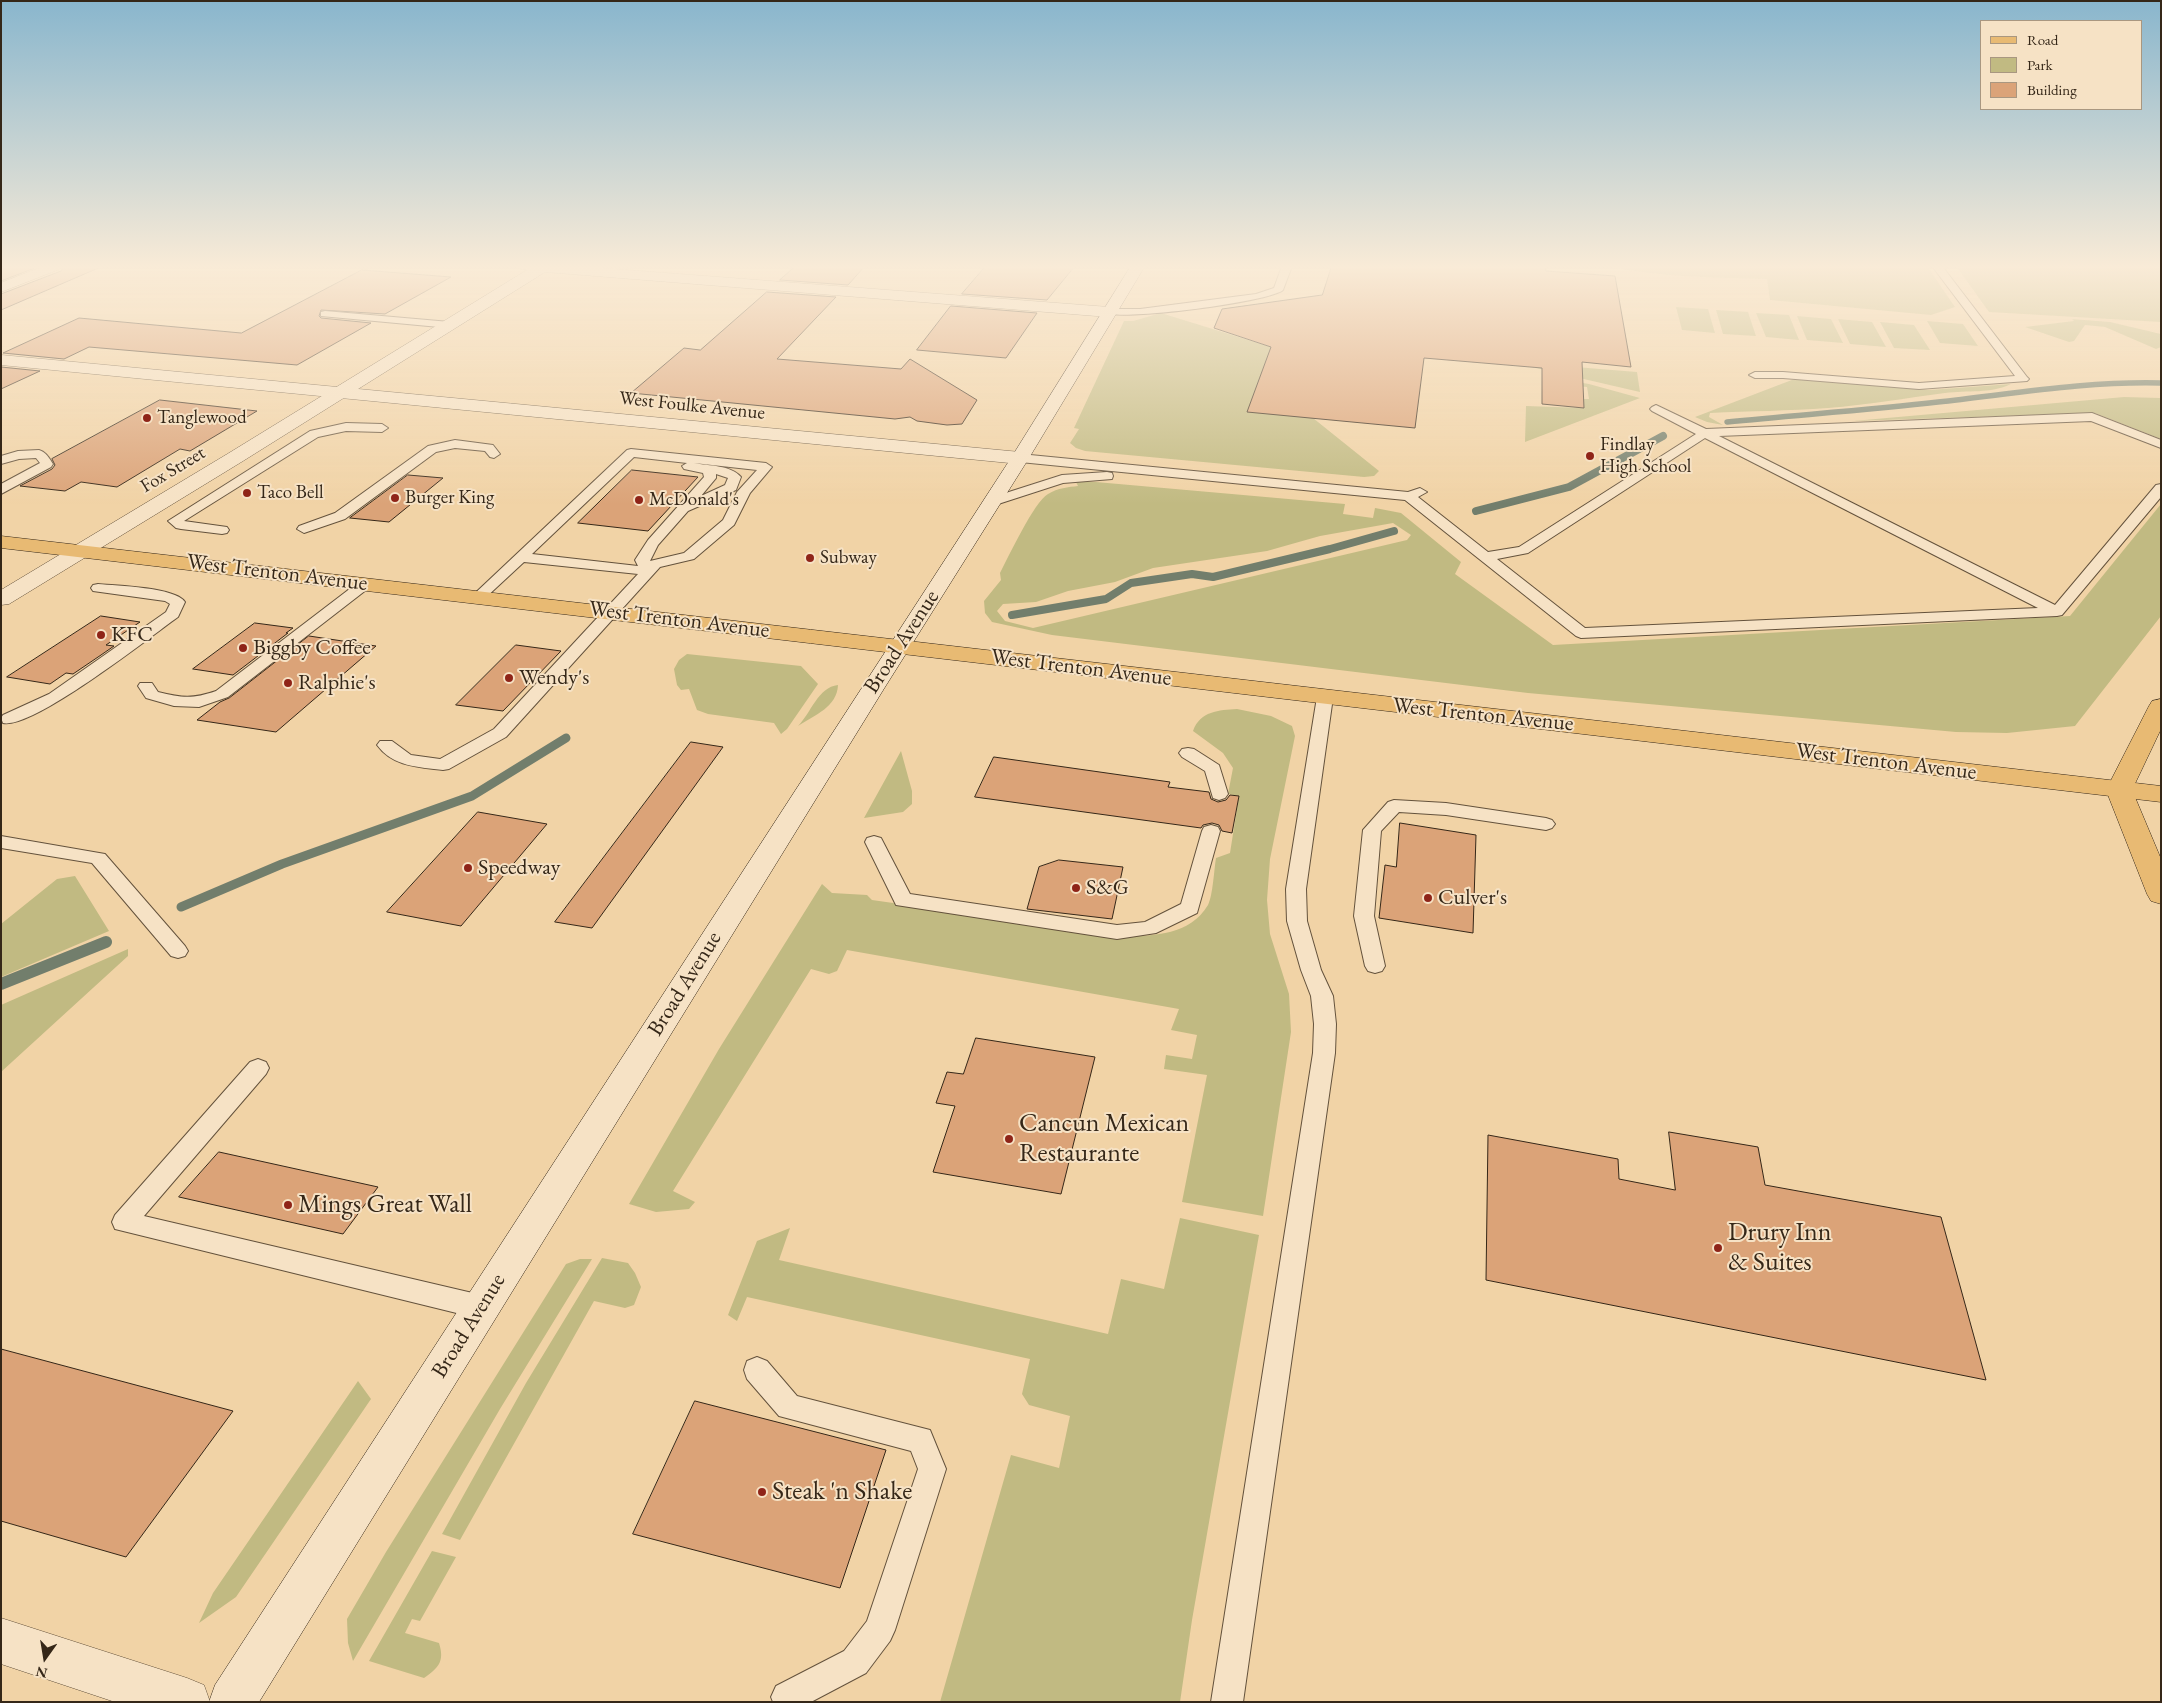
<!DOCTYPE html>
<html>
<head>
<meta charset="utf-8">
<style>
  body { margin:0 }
  #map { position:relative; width:2162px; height:1703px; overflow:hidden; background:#f1d3a6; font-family:"EB Garamond",serif }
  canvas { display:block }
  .frame { position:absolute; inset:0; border:2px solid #352718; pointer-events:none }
  .legend { position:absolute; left:1980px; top:20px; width:162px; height:90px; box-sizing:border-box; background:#f6e2c5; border:1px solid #a99780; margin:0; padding:6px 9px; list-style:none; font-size:15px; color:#352718 }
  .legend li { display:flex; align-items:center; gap:10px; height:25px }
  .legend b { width:25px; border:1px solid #a99780 }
  .north { position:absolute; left:20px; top:1633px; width:50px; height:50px; -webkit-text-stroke:4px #f6e2c5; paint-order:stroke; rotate:193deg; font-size:14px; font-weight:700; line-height:20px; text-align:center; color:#352718 }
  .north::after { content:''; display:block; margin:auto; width:18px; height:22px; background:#352718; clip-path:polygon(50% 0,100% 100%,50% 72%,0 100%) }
</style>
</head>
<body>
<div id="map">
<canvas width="2162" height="1703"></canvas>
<div class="frame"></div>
<ul class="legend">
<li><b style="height:6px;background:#e8ba73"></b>Road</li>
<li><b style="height:14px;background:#c1ba82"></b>Park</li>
<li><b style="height:14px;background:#dba378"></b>Building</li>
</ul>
<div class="north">N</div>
</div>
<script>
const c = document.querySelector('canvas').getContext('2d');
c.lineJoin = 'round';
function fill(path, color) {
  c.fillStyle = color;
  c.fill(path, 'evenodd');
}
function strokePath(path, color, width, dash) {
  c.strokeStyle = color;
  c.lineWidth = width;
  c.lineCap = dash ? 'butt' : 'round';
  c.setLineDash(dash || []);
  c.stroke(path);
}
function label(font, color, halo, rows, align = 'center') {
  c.font = font + ' "EB Garamond",serif';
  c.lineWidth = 4;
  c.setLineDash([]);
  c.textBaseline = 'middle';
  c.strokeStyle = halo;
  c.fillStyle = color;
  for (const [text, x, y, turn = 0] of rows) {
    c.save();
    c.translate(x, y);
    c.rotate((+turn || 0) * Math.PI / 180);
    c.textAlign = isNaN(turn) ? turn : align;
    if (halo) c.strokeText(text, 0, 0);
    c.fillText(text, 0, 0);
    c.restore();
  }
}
fill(new Path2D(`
  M1607 266H1927L1955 307 1931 315 1770 300 1767 279C1713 278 1660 277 1607 266Z
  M1956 266H2161V322L1989 312Z
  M1676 307 1708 309 1715 333 1682 330Z
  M1716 310 1748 312 1756 336 1723 334Z
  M1161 313 1271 347 1313 418 1379 471 1374 476 1364 477 1085 451 1076 448 1070 443 1079 429 1074 428 1124 321H1133Z
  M1756 313 1789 315 1799 340 1766 337Z
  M1797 316 1831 319 1843 343 1807 340Z
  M1838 319 1872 322 1886 347 1850 344Z
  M2072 319 2110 322 2161 334V347L2156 349 2105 327 2085 325 2074 341 2069 342 2025 327 2074 321Z
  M1927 321 1963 324 1978 346 1940 343Z
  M1880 322 1914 325 1930 350 1894 348Z
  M1551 365 1637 372 1640 392 1536 368Z
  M1553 378 1589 384 1640 398 1525 442 1526 406 1584 408 1583 399H1589L1587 387 1546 383Z
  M1797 378 1929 390 2011 384C1990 394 1968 390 1945 393 1906 398 1867 405 1828 408 1789 411 1750 411 1710 413L1709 417 1723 425 1707 422 1695 417Z
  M2124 397 2161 398V439L2095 413 1853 421Z
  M1076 482H1096L1345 504 1343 514 1373 518 1375 508 1401 513 1461 562 1455 574 1553 645 2070 616 2161 504V616L2075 726 2007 733 1956 732 1528 693 1052 635 992 622 985 613 984 601 1001 580 1000 573C1009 556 1034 502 1048 494 1058 488 1068 487 1078 486ZM1393 523 1411 535 1407 540 1033 628 1005 621 997 611 1003 604 1036 602 1068 591 1115 582 1153 568 1267 551 1320 536Z
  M687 654 801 666 818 684 787 729 781 734 774 723 708 714 697 710 689 689 681 690 677 685 674 669 679 660Z
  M838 685C837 707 815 715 798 726 811 713 818 687 838 685Z
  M1237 709 1271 716 1292 726 1295 736 1270 859 1267 900 1270 934 1289 994 1291 1032 1263 1216 1182 1202 1207 1075 1164 1069 1166 1055 1192 1059 1197 1035 1171 1030 1179 1009 847 950 837 971 829 974 811 969 673 1191 695 1202 689 1209 656 1212 629 1204 719 1049 822 884 832 893 867 895 872 900 1124 936C1155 936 1190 935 1208 905 1213 895 1214 870 1216 858L1230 853 1239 796 1228 794 1233 768 1223 753 1193 731C1200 711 1219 710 1237 709Z
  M901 751 912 791V804L903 812 864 818Z
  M75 876 109 931 1 977V924L57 879Z
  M128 949V956L1 1072V1005Z
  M1180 1218 1259 1235 1192 1620 1180 1702H940L1011 1455 1059 1468 1070 1416 1029 1405 1022 1394 1030 1359 747 1297 737 1321 728 1315 757 1241 790 1228 779 1260 1108 1334 1121 1279 1164 1289Z
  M602 1258 628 1263 635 1273 641 1287 634 1305 625 1308 594 1301 460 1540 442 1534 526 1383Z
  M580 1259H592L500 1409 353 1661 348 1643 347 1619 386 1552 566 1264Z
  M358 1381 371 1399 236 1597 199 1623 213 1593Z
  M432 1551 456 1557 420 1621 412 1619 405 1633 439 1643C445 1662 438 1668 424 1678L369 1661Z`), '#c1ba82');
strokePath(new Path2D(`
  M1727 422C1797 415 1868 410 1938 402 2012 394 2087 381 2161 383`), '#727e6c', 5.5);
strokePath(new Path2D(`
  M1476 511 1569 487 1663 436
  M1012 615 1106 599 1131 583 1192 574 1213 577 1330 549 1394 531`), '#727e6c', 8);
strokePath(new Path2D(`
  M181 907 282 864 472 796 566 738`), '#727e6c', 9);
strokePath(new Path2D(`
  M1 984 106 942`), '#727e6c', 12);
const building = new Path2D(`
  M1 266H40L1 281Z
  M64 266H103L1 310V294L61 271Z
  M796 266H865L848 285 780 280Z
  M986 266H1075L1047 300 962 294Z
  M1332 266H1545L1546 271 1615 276 1631 367 1582 362 1584 408 1542 404V368L1424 358 1415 428 1247 412 1271 347 1214 328 1222 309 1322 295Z
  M362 270 451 277 385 314 321 310 319 316 321 318 371 323 297 365 89 347 64 359 3 353 79 318 241 333Z
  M767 292 836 297 777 359 901 369 910 359 977 400 962 424 947 425 917 421 910 417 895 419 631 393 684 348 700 350Z
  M951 306 1037 313 1006 358 917 350Z
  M1 367 40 371 1 389Z
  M160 400 257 411 190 451 180 449 117 487 81 482 65 491 20 486 52 469 55 465 52 459Z
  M632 470 698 477 648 531 578 523Z
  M408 475 443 478 389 522 350 518Z
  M101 616 140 622 106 645 114 646 101 655 73 674 66 673 50 684 7 677Z
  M255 623 293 628 286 633H288L233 675 193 669Z
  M309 636 376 646 276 732 197 720 220 702 229 698Z
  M516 645 561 651 503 711 456 705Z
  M691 742 723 747 592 928 555 922Z
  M994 757 1170 782 1168 787 1209 792 1211 799 1218 802 1226 800 1230 795 1239 796 1232 833 1222 831 1219 825 1212 823 1203 825 1201 828 975 797Z
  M478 812 547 824 461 926 387 912Z
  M1400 823 1476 835 1473 933 1379 918 1385 865 1396 867Z
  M1059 860 1123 867 1112 919 1027 909 1039 867Z
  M976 1038 1095 1057 1061 1194 933 1172 955 1106 936 1103 947 1072 963 1074Z
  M1669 1132 1758 1147 1765 1185 1941 1217 1986 1380 1486 1280 1488 1135 1618 1159 1619 1179 1675 1190Z
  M219 1152 378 1187 343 1234 179 1197Z
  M1 1349 233 1411 126 1557 1 1521Z
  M695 1401 886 1450 840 1588 633 1534Z`);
fill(building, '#dba378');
strokePath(building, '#352718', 1);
const service = new Path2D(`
  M1282 266H1292L1283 290C1270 302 1115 322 1104 312L1109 309H1140L1256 294 1274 288Z
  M1932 266H1942L2027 377 2029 379 2027 381 1919 389 1783 378H1755L1749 375 1755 372H1783L1919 383 2015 376Z
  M325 311 450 322 455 325 450 328 321 316V312Z
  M1656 405 1706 429 2092 413 2161 440V448L2091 421 1719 436 2055 605 2156 485 2161 484V497L2062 615 2057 616 1581 638 1576 636 1405 500 1020 462 1014 458 1020 454 1408 492 1420 488 1427 492 1418 497 1488 552 1519 547 1696 434 1652 411 1650 409 1652 407ZM1705 438 2038 608 1585 628 1497 559 1528 553Z
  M346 423 382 424 388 428 382 432 346 431 318 437 184 521 227 527 229 530 227 533 222 534 181 529 176 528 168 521 310 431Z
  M455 440 493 445 500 454 494 458 490 457 485 451 455 448 436 452 345 519 304 533 297 529 299 526 335 513 428 446Z
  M631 449 766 463 772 467 750 493 734 525 694 559 660 567 506 737 449 769 443 770C419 767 393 767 377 745L380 741H392L411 755 440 759 494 729 638 574 524 562 483 600H473L471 597 627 450ZM634 457 687 463 682 466 684 469 703 473 704 477 648 540 635 560 638 566 532 554ZM694 463 757 470 737 492 723 520 684 553 650 561 658 545 688 511 736 490 741 477C731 465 709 466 694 463ZM716 474 728 478 725 485 701 496 716 478Z
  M39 450C46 452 49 458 53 464L51 467 1 494V484L40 463 36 458 19 459 1 464V456L18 451Z
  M1107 472 1112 473 1113 476 1112 479 1063 483 992 506 985 502 987 499 1062 475Z
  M365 580 370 581 372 584 370 587 228 697 199 707 174 706 146 698 138 686 140 683H152L158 692C182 698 193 699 216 691L360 581Z
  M98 584C117 586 175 587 185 602L178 617C150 637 32 730 3 723L1 718 3 715 49 694 166 612 170 604 165 601 93 591 91 588 93 585Z
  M1325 692 1331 694 1333 697 1306 889 1307 921 1321 970 1333 996 1336 1024 1335 1053 1243 1702H1211L1313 1053 1314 1024 1311 996 1301 970 1287 921 1286 889 1317 697 1319 694Z
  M1188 748 1194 749 1219 765 1228 794 1225 798 1219 800 1213 798 1205 771 1182 757 1179 753 1182 749Z
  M1394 800 1446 803 1546 818 1552 820 1555 824 1552 828 1546 830 1446 815 1399 812 1381 831 1374 916 1385 966 1382 971 1375 973 1368 971 1365 966 1354 916 1363 830 1388 802Z
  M1211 825 1218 827 1220 831 1197 913 1156 933 1117 939 896 905 865 842 867 838 874 836 881 838 910 894 1117 925 1145 922 1181 904 1202 831 1204 827Z
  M1 836 105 854 185 946 188 951 185 956 178 958 171 956 92 863 1 848Z
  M258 1059 266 1062 269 1068 266 1074 144 1216 481 1295 490 1299 494 1307 490 1315 481 1319 115 1229 112 1222 115 1215 250 1062Z
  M757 1357 767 1361 797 1396 930 1430 946 1469 895 1630 890 1641 866 1673 811 1702H773L771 1697 776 1686 844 1651 867 1621 918 1469 911 1451 779 1416 747 1379 744 1370 747 1361Z`);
const minor = new Path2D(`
  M44 266H62L60 269 1 292V283Z
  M519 266H575L1109 307 1114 309 1117 312 1114 315 1109 317 545 272 243 461 9 604 1 605V590L229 453 527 270 521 269Z
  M1 1618 187 1678 204 1685 210 1702H115L1 1664Z`);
const tertiary = new Path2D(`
  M1 355 1020 452 1027 454 1029 458 1027 462 1020 464 1 365Z`);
const secondary = new Path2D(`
  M1131 266H1145L1029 458 885 687 259 1702H209L215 1685 1011 458Z`);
const primary = new Path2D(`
  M1 536 2161 786V802L1 548Z`);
const motorway = new Path2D(`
  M2161 699V729L2132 790 2161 859V904L2151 901 2147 894 2106 790 2149 706 2152 701Z`);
strokePath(service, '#64523c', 2);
strokePath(minor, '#64523c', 1);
strokePath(tertiary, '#64523c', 1);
strokePath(secondary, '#352718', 1);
strokePath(primary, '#352718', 1);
strokePath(motorway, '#352718', 1);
fill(service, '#f6e2c5');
fill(minor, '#f6e2c5');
fill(tertiary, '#f6e2c5');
fill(secondary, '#f6e2c5');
fill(primary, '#e8ba73');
fill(motorway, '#e8ba73');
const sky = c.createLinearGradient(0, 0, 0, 504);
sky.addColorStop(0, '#89b6cd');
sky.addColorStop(0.53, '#f9ebd7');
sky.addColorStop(1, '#f9ebd700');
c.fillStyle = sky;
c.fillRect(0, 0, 2162, 504);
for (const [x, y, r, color] of [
  [147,418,5,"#8f2418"],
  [1590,456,5,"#8f2418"],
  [247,493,5,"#8f2418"],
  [395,498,5,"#8f2418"],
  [639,500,5,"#8f2418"],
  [810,558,5,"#8f2418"],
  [101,635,5,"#8f2418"],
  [243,648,5,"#8f2418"],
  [509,678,5,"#8f2418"],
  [288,683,5,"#8f2418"],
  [468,868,5,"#8f2418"],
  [1076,888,5,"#8f2418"],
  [1428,898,5,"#8f2418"],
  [1009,1139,5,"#8f2418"],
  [288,1205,5,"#8f2418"],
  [1718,1248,5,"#8f2418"],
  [762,1492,5,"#8f2418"]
]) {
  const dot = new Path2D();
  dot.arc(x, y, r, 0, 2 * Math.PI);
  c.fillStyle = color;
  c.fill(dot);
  strokePath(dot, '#f6e2c5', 2);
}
label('19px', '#352718', '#f6e2c5', [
  ["West Foulke Avenue",692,406,6],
  ["Fox Street",173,470,-31]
]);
label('19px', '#352718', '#f6e2c5', [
  ["Tanglewood",157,418],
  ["Findlay",1600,445],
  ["High School",1600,467],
  ["Taco Bell",257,493],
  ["Burger King",405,498],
  ["McDonald's",649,500],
  ["Subway",820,558]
], 'left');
label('22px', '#352718', '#f6e2c5', [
  ["West Trenton Avenue",277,573,7],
  ["West Trenton Avenue",679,620,7],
  ["Broad Avenue",902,642,-57],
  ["West Trenton Avenue",1081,668,7],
  ["West Trenton Avenue",1483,715,6],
  ["West Trenton Avenue",1886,762,7],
  ["Broad Avenue",685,984,-58],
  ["Broad Avenue",469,1326,-58]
]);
label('22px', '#352718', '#f6e2c5', [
  ["KFC",111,635],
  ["Biggby Coffee",253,648],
  ["Wendy's",519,678],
  ["Ralphie's",298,683],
  ["Speedway",478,868],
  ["S&G",1086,888],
  ["Culver's",1438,898]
], 'left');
label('26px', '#352718', '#f6e2c5', [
  ["Cancun Mexican",1019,1124],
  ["Restaurante",1019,1154],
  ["Mings Great Wall",298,1205],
  ["Drury Inn",1728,1233],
  ["& Suites",1728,1263],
  ["Steak 'n Shake",772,1492]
], 'left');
</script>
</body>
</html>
